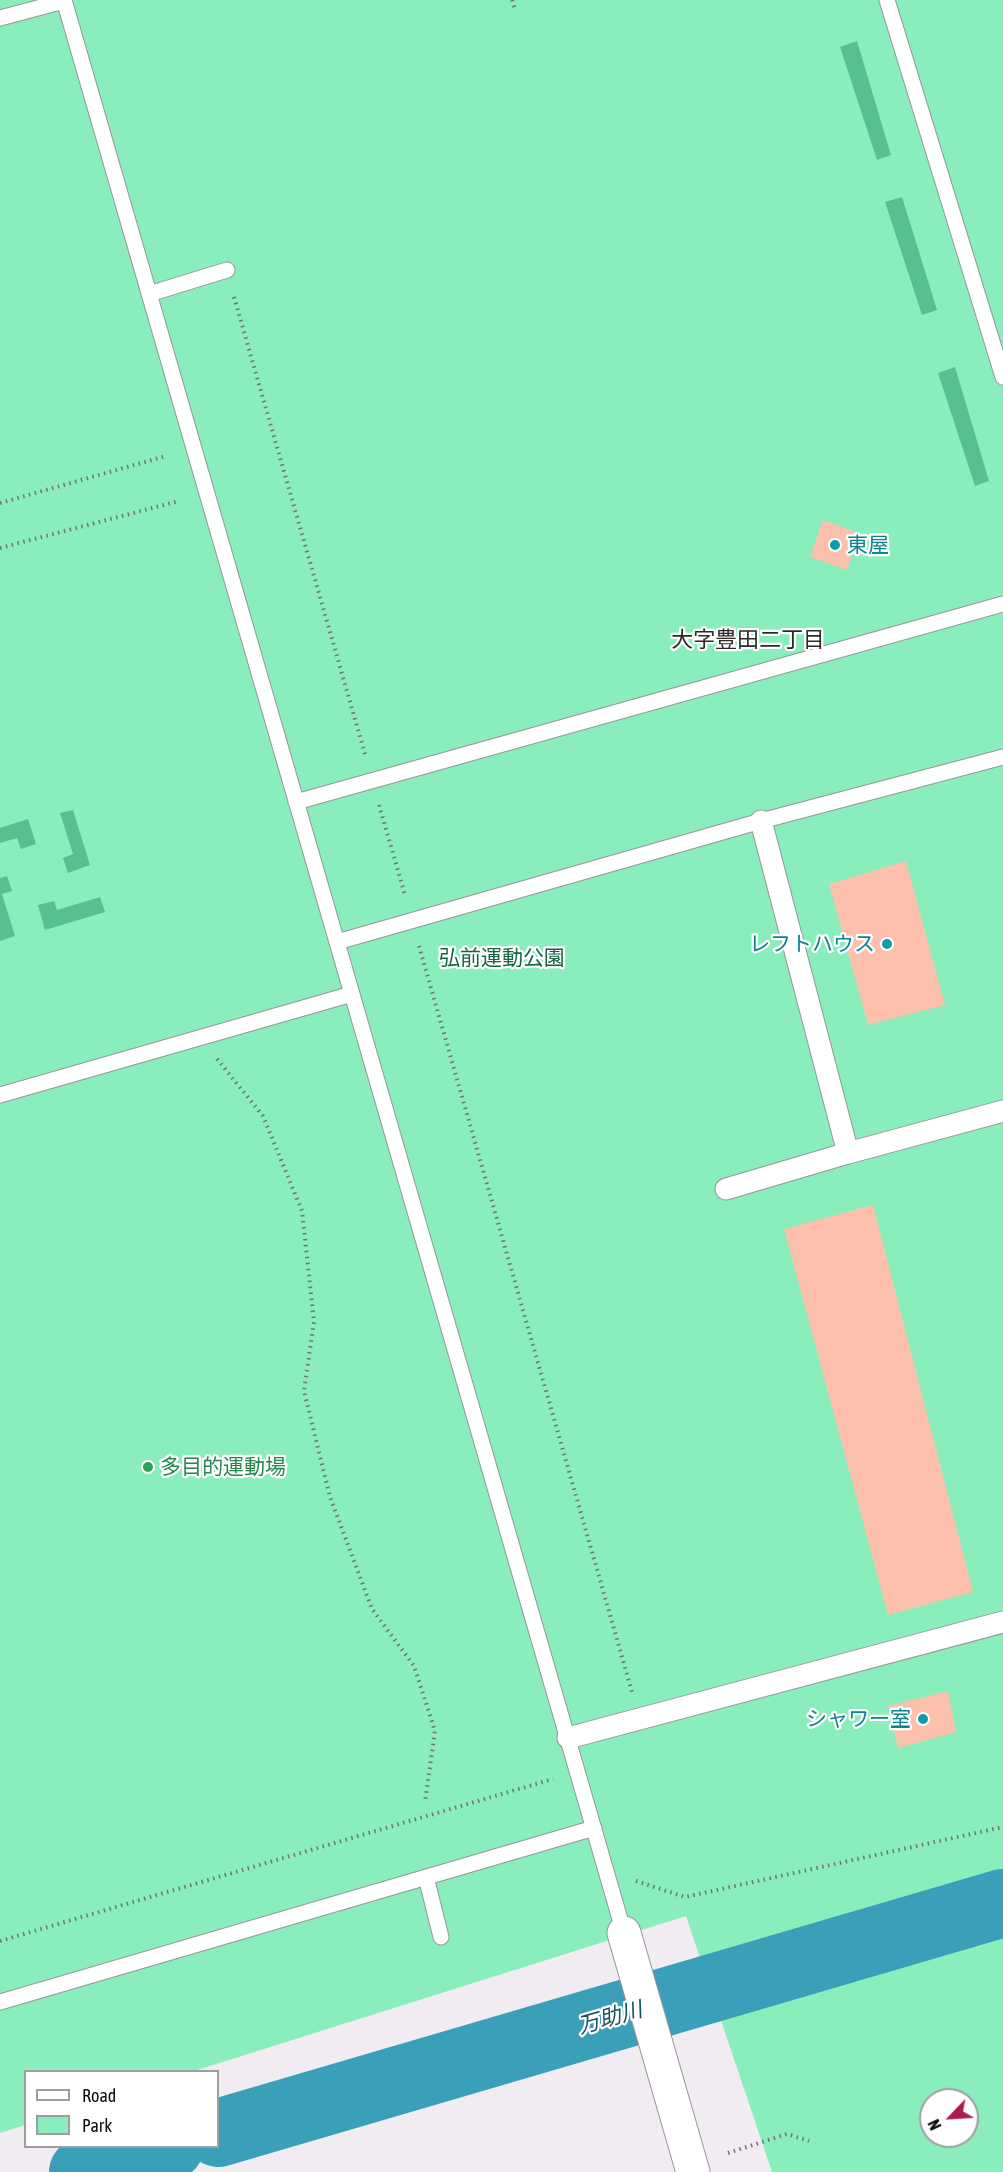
<!DOCTYPE html>
<html>
<head>
<meta charset="utf-8">
<style>
  body { margin:0 }
  #map { position:relative; width:1003px; height:2172px; overflow:hidden; background:#f0ecf1; font-family:"Asap Condensed",sans-serif }
  canvas { display:block }
  .legend { position:absolute; left:24px; top:2070px; width:195px; height:78px; box-sizing:border-box; background:#fff; border:2px solid #9e9e9f; margin:0; padding:8px 10px; list-style:none; font-size:18px; color:#0d0c0e }
  .legend li { display:flex; align-items:center; gap:12px; height:30px }
  .legend b { width:30px; border:2px solid #9e9e9f }
  .north { position:absolute; left:919px; top:2088px; width:60px; height:60px; box-sizing:border-box; background:#fff; border:2px solid #9e9e9f; border-radius:50%; rotate:245deg; font-size:16px; font-weight:700; line-height:24px; text-align:center; color:#0d0c0e }
  .north::after { content:''; display:block; margin:auto; width:21px; height:27px; background:#ae1b4a; clip-path:polygon(50% 0,100% 100%,50% 72%,0 100%) }
</style>
</head>
<body>
<div id="map">
<canvas width="1003" height="2172"></canvas>
<ul class="legend">
<li><b style="height:8px;background:#fff"></b>Road</li>
<li><b style="height:16px;background:#89eebb"></b>Park</li>
</ul>
<div class="north">N</div>
</div>
<script>
const c = document.querySelector('canvas').getContext('2d');
c.lineJoin = 'round';
function fill(path, color) {
  c.fillStyle = color;
  c.fill(path, 'evenodd');
}
function strokePath(path, color, width, dash) {
  c.strokeStyle = color;
  c.lineWidth = width;
  c.lineCap = dash ? 'butt' : 'round';
  c.setLineDash(dash || []);
  c.stroke(path);
}
function label(font, color, halo, rows, align = 'center') {
  c.font = font + ' "Asap Condensed","Noto Sans JP",sans-serif';
  c.lineWidth = 4.5;
  c.setLineDash([]);
  c.textBaseline = 'middle';
  c.strokeStyle = halo;
  c.fillStyle = color;
  for (const [text, x, y, turn = 0] of rows) {
    c.save();
    c.translate(x, y);
    c.rotate((+turn || 0) * Math.PI / 180);
    c.textAlign = isNaN(turn) ? turn : align;
    if (halo) c.strokeText(text, 0, 0);
    c.fillText(text, 0, 0);
    c.restore();
  }
}
fill(new Path2D(`
  M0 0H1003V2172H772L686 1916 194 2071 26 2072 25 2125 0 2133ZM931 2100H967V2136H931Z`), '#89eebb');
fill(new Path2D(`
  M857 41 891 155 877 160 840 47Z
  M902 197 937 310 922 315 885 202Z
  M955 367 989 481 975 486 938 373Z
  M73 810 90 865 68 873 63 858 73 854 60 813Z
  M28 819 36 844 21 849 17 838 0 843V828Z
  M7 876 12 891 2 894 15 936 0 941V878Z
  M100 897 105 912 45 930 38 905 54 901 57 910Z`), '#57c08e');
strokePath(new Path2D(`
  M218 2133 1003 1903
  M83 2172 170 2146`), '#3aa0ba', 68);
fill(new Path2D(`
  M823 520 859 533 847 570 810 557Z
  M906 861 945 1005 868 1025 829 884Z
  M873 1205 973 1592 888 1615 784 1229Z
  M948 1691 956 1732 898 1748 888 1706Z`), '#fcc0ad');
const service = new Path2D(`
  M64 0 624 1933
  M887 0 1003 377
  M0 18 64 1
  M149 294 227 270
  M296 802 1003 604
  M337 942 761 821 1003 757
  M0 1095 352 994
  M426 1877 441 1937
  M0 2002 594 1828`);
const pedestrian = new Path2D(`
  M848 1153 1003 1111
  M726 1189 848 1153 761 821
  M568 1738 1003 1622`);
const tertiary = new Path2D(`
  M624 1933 693 2172`);
strokePath(service, '#989499', 17);
strokePath(pedestrian, '#989499', 23);
strokePath(tertiary, '#989499', 35);
strokePath(new Path2D(`
  M512 0 515 9
  M234 297 365 754
  M0 503 166 456
  M0 548 179 501
  M379 805 405 895
  M419 946 632 1692
  M217 1059 263 1116 302 1211 314 1322 304 1391 330 1497 372 1609 414 1666 435 1731 425 1802
  M636 1881 685 1897 1003 1827
  M0 1941 553 1779
  M728 2153 787 2134 809 2141`), '#747275', 4, [1.5, 4.5]);
strokePath(service, '#fff', 15);
strokePath(pedestrian, '#fff', 21);
strokePath(tertiary, '#fff', 33);
for (const [x, y, r, color] of [
  [835,545,6,"#0f9aa8"],
  [887,944,6,"#0f9aa8"],
  [148,1467,6,"#2e9e5b"],
  [923,1719,6,"#0f9aa8"]
]) {
  const dot = new Path2D();
  dot.arc(x, y, r, 0, 2 * Math.PI);
  c.fillStyle = color;
  c.fill(dot);
  strokePath(dot, '#fff', 2);
}
label('21px', '#0d838f', '#fff', [
  ["東屋",847,545,"left"],
  ["レフトハウス",875,944],
  ["シャワー室",911,1719]
], 'right');
label('21px', '#156443', '#fff', [
  ["弘前運動公園",502,958]
]);
label('21px', '#27864d', '#fff', [
  ["多目的運動場",160,1467]
], 'left');
label('22px', '#2c292c', '#fff', [
  ["大字豊田二丁目",748,640]
]);
label('italic 22px', '#18505e', '#fff', [
  ["万助川",610,2018,-16]
]);
</script>
</body>
</html>
